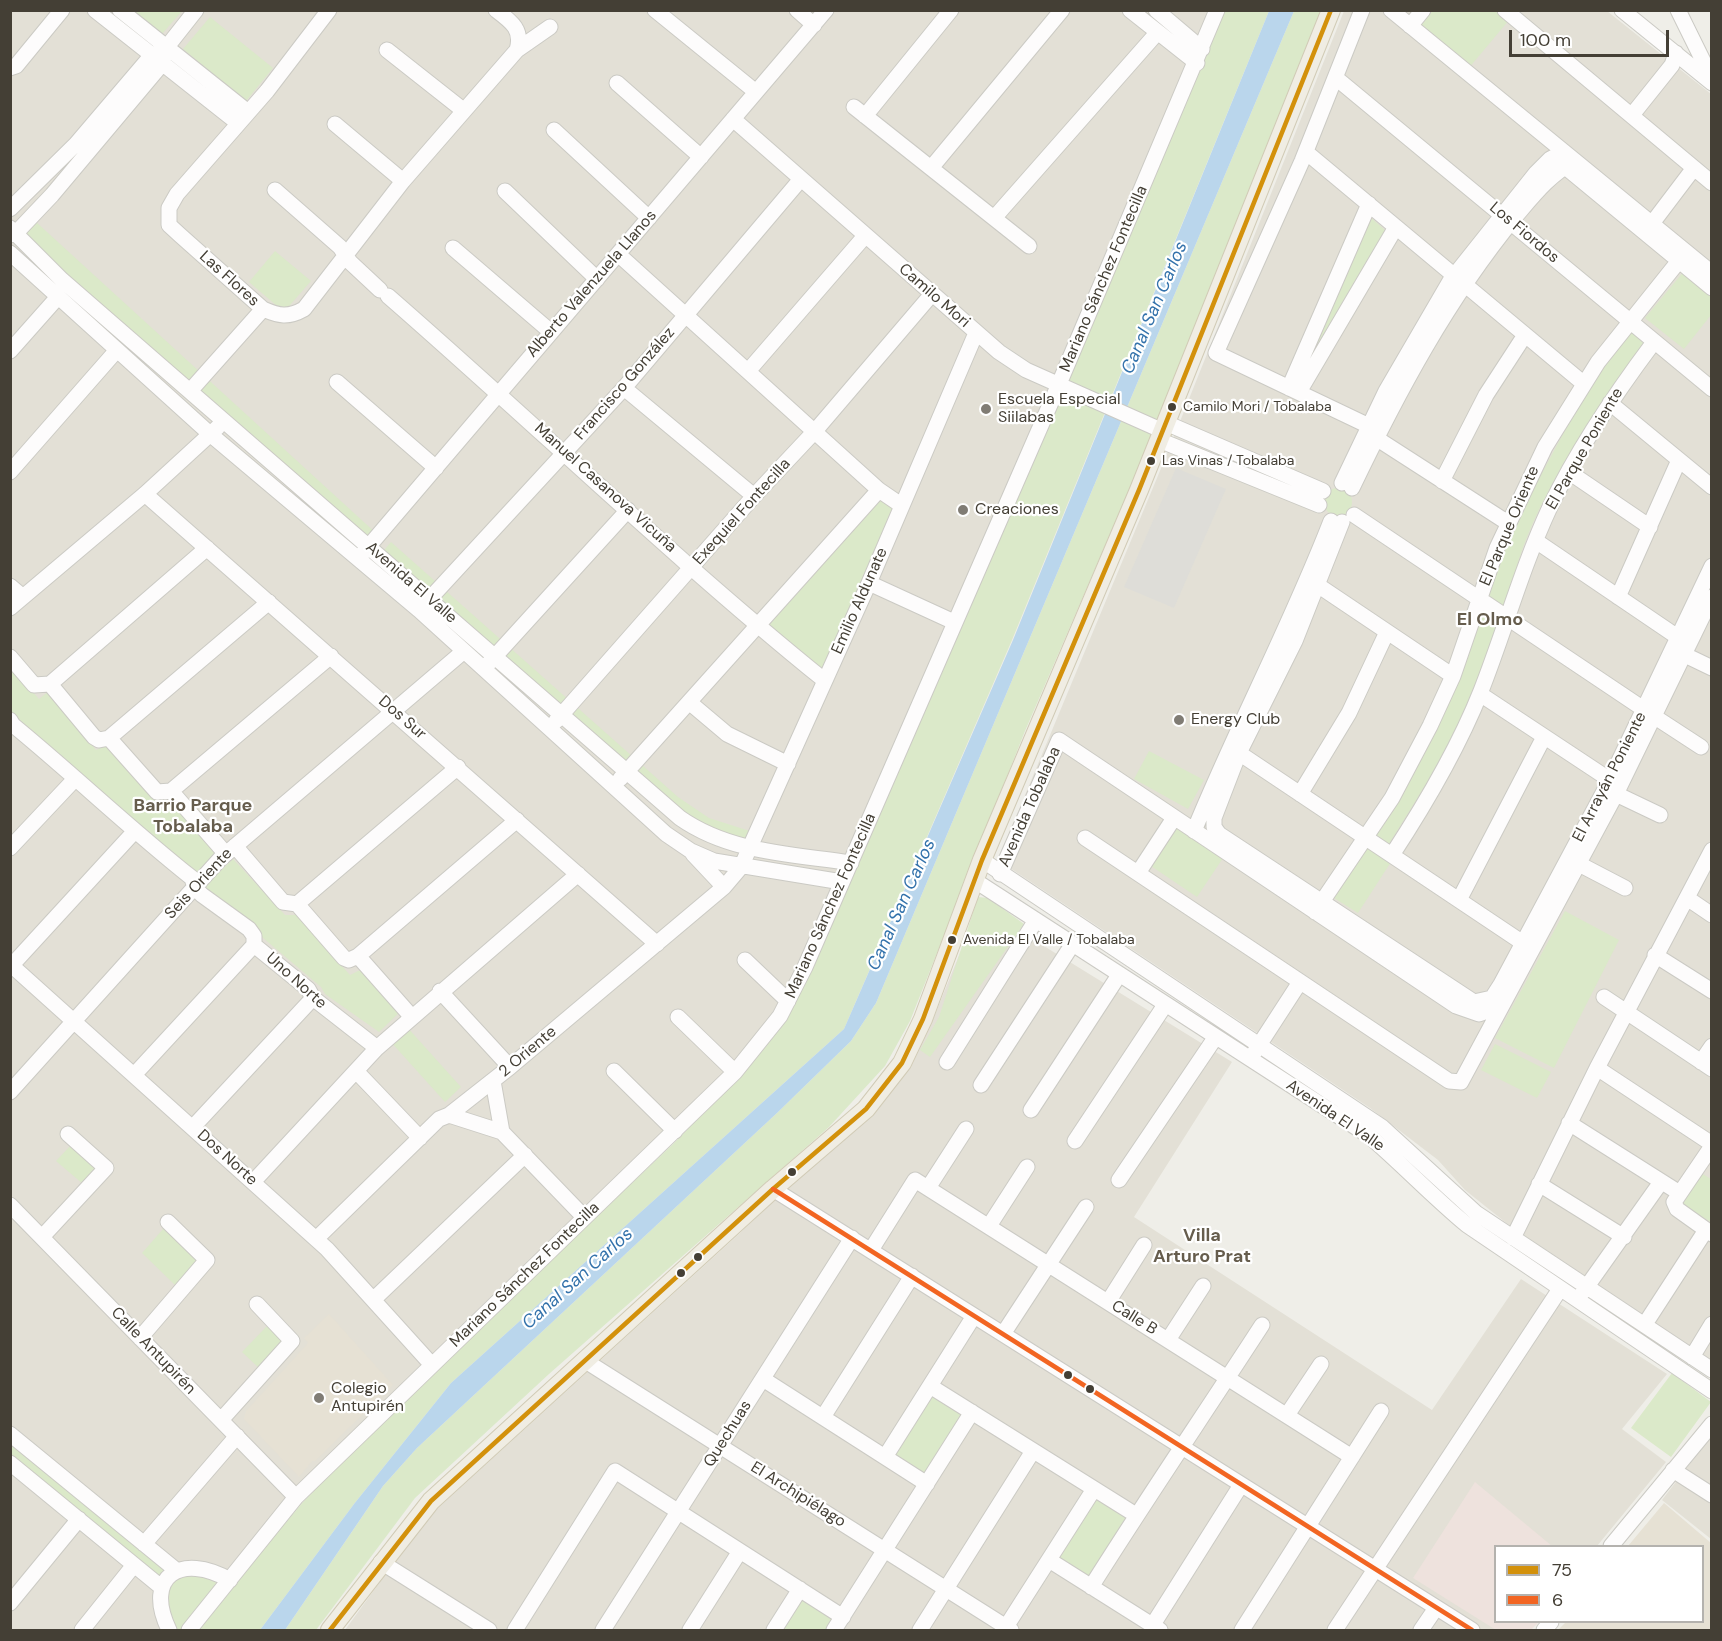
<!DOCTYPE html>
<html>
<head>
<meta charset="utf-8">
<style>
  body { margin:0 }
  #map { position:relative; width:1722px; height:1641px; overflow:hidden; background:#efeee8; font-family:"DM Sans",sans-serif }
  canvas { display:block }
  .frame { position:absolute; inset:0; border:12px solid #443f35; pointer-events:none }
  .legend { position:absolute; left:1494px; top:1545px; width:210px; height:78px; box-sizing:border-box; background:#fff; border:2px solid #b4b2ae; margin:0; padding:8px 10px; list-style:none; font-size:18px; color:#443f35 }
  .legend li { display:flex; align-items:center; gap:12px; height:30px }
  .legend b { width:30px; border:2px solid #b4b2ae }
  .scale { position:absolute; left:1509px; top:30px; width:160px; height:27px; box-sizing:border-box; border:3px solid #443f35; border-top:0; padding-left:8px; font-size:18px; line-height:21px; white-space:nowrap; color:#443f35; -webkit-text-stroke:4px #fff; paint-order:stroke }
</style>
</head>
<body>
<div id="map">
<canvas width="1722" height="1641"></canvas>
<div class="frame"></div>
<ul class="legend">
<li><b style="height:8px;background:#d3910b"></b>75</li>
<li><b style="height:8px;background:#f26522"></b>6</li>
</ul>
<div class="scale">100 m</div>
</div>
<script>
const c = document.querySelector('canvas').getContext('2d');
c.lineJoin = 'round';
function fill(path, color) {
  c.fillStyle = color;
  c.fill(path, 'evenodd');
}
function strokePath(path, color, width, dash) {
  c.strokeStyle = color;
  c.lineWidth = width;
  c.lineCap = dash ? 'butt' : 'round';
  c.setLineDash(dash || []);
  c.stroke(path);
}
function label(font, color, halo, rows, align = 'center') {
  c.font = font + ' "DM Sans",sans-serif';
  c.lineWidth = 4.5;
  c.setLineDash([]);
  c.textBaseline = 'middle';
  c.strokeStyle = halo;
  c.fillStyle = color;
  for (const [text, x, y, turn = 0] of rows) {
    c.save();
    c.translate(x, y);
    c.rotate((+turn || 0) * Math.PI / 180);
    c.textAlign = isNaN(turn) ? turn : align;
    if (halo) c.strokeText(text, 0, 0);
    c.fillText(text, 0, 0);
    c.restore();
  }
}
fill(new Path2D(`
  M11 11H1221L823 931 730 1086 303 1502 195 1630H11Z
  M1344 11H1607L1711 94V1360L1510 1226 1465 1190 1438 1160 1370 1108 998 860 1167 454Z
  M979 906 1232 1062 1134 1217 1432 1410 1521 1279 1667 1374 1622 1429 1666 1462 1597 1546H1496V1622L1529 1630H345L425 1520 739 1234 897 1083 934 1017Z
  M1711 1436V1539L1662 1500Z`), '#e3e0d6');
fill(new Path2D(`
  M329 1314 393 1385 315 1461H312L299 1477 244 1419 246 1411 308 1343 304 1338Z
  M1664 1503 1711 1543V1630H1558L1566 1622H1702V1546H1628Z`), '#e6e1d4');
fill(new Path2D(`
  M1475 1482 1552 1546H1496V1622H1539L1531 1630H1496L1413 1578Z`), '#eee2dd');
fill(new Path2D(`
  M133 11H182L162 34Z
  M1221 11H1269L1012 640 844 1029 451 1383 354 1504 260 1630H195L303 1502 432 1372 672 1145 730 1086 786 1018Z
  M1294 11H1325L1190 349 1025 731 910 1021 885 1066 829 1127 549 1374 415 1498 316 1630H285L383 1486 417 1448 777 1113 851 1041 876 1003Z
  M1430 11H1500L1510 19 1468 69 1417 27Z
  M210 17 273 68 246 101 183 49Z
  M1369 216 1386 231 1297 385Z
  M35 221 378 535 368 546 23 236Z
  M275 251 311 281 284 312 249 282Z
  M1685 270 1711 291V315L1684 349 1645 318Z
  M1634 327 1647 338C1602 401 1557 465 1527 537 1518 559 1512 584 1505 607L1486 597 1514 525 1585 393Z
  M1324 502a14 14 0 1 1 28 0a14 14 0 1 1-28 0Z
  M879 490 901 505 824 680 757 626Z
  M391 542 678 797 709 818 756 833 750 848 701 833 380 555Z
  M1483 610 1500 618 1477 691 1445 754 1389 844 1375 834Z
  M10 666 39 699 49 691 96 750 108 744 162 809 175 801 219 851 194 877 11 715Z
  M1149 751 1204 780 1188 809 1134 779Z
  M1175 825 1223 858 1197 897 1148 864Z
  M1367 847 1391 862 1358 913 1334 898Z
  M233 859 285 915H296L350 975 360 970 401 1011 379 1032 325 994 321 987 262 937 258 929 203 888Z
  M978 897 988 898 1024 924 930 1057 920 1050 939 1017Z
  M1565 911 1619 940 1554 1068 1495 1038Z
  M406 1026 461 1087 445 1102 390 1041Z
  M1495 1044 1551 1072 1537 1098 1481 1070Z
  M72 1144 98 1167 83 1184 56 1161Z
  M1701 1173 1711 1179V1222L1682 1205Z
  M164 1228 198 1260 175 1285 142 1253Z
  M267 1326 285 1343 260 1369 242 1352Z
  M1672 1373 1711 1402 1671 1457 1631 1428Z
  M929 1392 967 1416 928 1478 890 1455Z
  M10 1435 190 1572 222 1582 184 1630H173L166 1612 167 1588 11 1460Z
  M1093 1496 1132 1519 1091 1583 1053 1559Z
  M801 1597 837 1618 829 1630H780Z`), '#dbe9c9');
fill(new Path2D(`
  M1176 468 1226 489 1174 608 1124 587Z`), '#deddd8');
fill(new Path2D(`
  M1269 11H1294L876 1003 851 1041 777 1113 417 1448 383 1486 285 1630H260L354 1504 451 1383 844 1029 1013 640Z`), '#bad6ec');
const minor = new Path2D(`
  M95 10 238 123
  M120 10 248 112
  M329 10 267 91 177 194 169 208V225L181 236 263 309C279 316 288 318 304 309L403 181 517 50C523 30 512 22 496 10
  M655 10 756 92
  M797 10 814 25
  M1130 10 1197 63
  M1156 10 1202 49
  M1362 10 1302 161 1216 353 1369 426 1376 438 1508 523
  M1391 10 1712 273
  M1505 10 1712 183
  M1622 10 1712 83
  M1678 10 1712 79
  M1410 26 1423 10
  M387 50 463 110
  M517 50 550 27
  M10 68 16 66 62 10
  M1336 78 1712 389
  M617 83 701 157
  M854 107 1029 246
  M1632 115 1672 65 1676 53
  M865 116 951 10
  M733 119 999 352 1026 370 1163 431
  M335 124 403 181
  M554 130 649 218
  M1306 152 1583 383
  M1558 161 1712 288
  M931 168 1062 10
  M275 190 340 247 350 262 380 290
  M505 191 597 279
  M10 209 76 144 151 56 166 48 196 10
  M994 218 1157 33
  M10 228 62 280 680 818C730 853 792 854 851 863
  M1647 230 1694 168
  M10 235 15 234 52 195 162 64 166 48
  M453 248 551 332
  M10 253 210 434 419 610 666 834 691 851 714 861 842 882
  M618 254 879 490 901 505
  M388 296C534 423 673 558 824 680
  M10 351 57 298
  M749 370 865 236
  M337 382 436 468
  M624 388 754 496
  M1289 388 1369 204
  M190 391 263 309
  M1299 392 1396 227
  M1610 403 1712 487
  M1166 423 1323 491
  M1159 440 1319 505
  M10 472 117 350
  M1569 472 1650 527
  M1442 481 1486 395 1525 335
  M1342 483 1386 391 1450 281 1536 173 1550 159 1563 152
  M1352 488C1398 392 1447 300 1515 217 1533 196 1550 174 1575 161
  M145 494 657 944
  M1354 515 1645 710
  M1342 522 1295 641 1239 753 1214 818V827L1219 834 1474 1002 1492 998 1501 984 1610 780 1712 566
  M1536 541 1679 638
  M363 553 826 10
  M869 583 954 622
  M10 586 23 597
  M1319 586 1453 676
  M1618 597 1679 460
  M423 606 624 388 801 179
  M10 608 145 494 218 427
  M1685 655 1712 668
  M10 657 34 685 50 684 207 548
  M488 664 628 510
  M50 684 94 737 99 740 109 738 269 602
  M1480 694 1610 780
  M689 702 727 734 788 764
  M1655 717 1701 747
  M10 720 13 725C74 775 130 829 192 878L195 888 202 895 249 929 254 936V945
  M556 721 754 496 815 431 932 294
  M109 738 157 792 171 791 331 656
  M1239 753 1523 943
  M620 779 879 490
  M171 791 226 854
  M1300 794 1349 713 1387 632
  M1616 794 1660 815
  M1194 831C1237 726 1290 627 1331 521
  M1085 838 1449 1081 1461 1082 1616 794 1712 597
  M235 846 283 902 297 904
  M10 848 74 780
  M693 854 724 887
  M1392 855C1426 803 1458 749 1481 691 1505 630 1522 567 1550 507 1578 448 1615 394 1654 342
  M982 860 1382 1127 1476 1213 1712 1370
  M1579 864 1625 888
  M1138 873 1174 818
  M1000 874 1059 740 1456 1006 1479 1014 1499 1007
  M974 880 1368 1135C1402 1164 1432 1196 1467 1225L1712 1391
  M1687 898 1712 915
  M1459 900 1544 737
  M297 904 344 958 349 960 358 956 517 820
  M297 904 458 767
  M1315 912 1392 798 1430 726 1453 676 1497 548 1545 447 1598 362 1686 252
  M254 945 308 989 313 998 377 1048
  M1655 955 1712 991
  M358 956 411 1016
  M745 960 788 1001
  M10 964 327 1249 432 1365
  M12 965 134 832
  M440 991 510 1067
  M1604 997 1712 1069
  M678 1017 735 1072
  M1254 1053 1300 982
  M947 1062 1036 920
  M1701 1062 1712 1046
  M1597 1068 1712 1144
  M356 1071 420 1138
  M614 1071 675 1131
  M134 1075 254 945
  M493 1081 502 1132
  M981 1085 1072 945
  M10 1092 220 859 464 651
  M1031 1110 1119 975
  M449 1115 502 1132 584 1217
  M1569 1123 1678 1192
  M193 1127 313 998
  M1075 1141 1165 1005
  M1712 1146 1674 1202 1677 1209 1712 1234
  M1119 1180 1215 1038
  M253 1182 377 1048 578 874
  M1539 1184 1624 1237
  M928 1188 966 1129
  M773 1189 1472 1630
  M10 1205 296 1497
  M989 1226 1027 1167
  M42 1237 106 1168 68 1134
  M1513 1238 1597 1068 1712 850
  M316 1239 439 1119 449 1115 510 1067 724 887 741 867 869 583 976 333
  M871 1250 915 1180 1352 1457
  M1583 1292 1661 1182
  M374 1299 525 1155
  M1108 1302 1144 1245
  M1645 1324 1706 1230
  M1003 1334 1086 1207
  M140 1338 207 1260 168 1222
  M1168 1340 1203 1286
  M1692 1357 1712 1324
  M584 1360 1011 1630
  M763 1379 927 1484
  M930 1386 1136 1515
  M1287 1415 1321 1364
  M823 1417 912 1276
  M221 1420 292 1341 257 1304
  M10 1434 176 1570
  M885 1457 974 1316
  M10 1463 161 1587
  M1673 1470 1712 1495
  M144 1544 237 1436
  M1611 1546 1712 1424
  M1049 1560 1160 1630
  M381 1562 489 1630
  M1091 1587C1147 1498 1205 1413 1262 1325
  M10 1603 79 1519
  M1152 1626 1241 1485
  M82 1630 134 1565
  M169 1630C143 1576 181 1552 230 1580
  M189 1630 296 1497 735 1072 780 1016 805 967 1059 384 1217 10
  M515 1630 615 1471 843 1617
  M603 1630 852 1238
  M690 1630 740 1551
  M774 1630 800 1589
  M834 1630 972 1412
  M920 1630 1033 1451
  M1004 1630 1094 1489
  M1242 1630 1381 1411
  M1335 1630 1560 1289
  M1421 1630 1436 1608
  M1544 1630 1551 1622`);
const major = new Path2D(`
  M330 1630 431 1501 773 1189 866 1109 902 1063 923 1019 982 860 1139 490 1331 10`);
strokePath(minor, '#cbcac4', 17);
strokePath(major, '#d1cbb6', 20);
strokePath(minor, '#fdfcfc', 15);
strokePath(major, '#f0ede3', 18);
strokePath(new Path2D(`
  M330 1630 431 1501 773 1189 866 1109 902 1063 923 1019 982 860 1139 490 1331 10`), '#d3910b', 4.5);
strokePath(new Path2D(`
  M773 1189 1472 1630`), '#f26522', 4.5);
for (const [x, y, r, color] of [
  [1172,407,5,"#443f35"],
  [986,409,6,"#807c74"],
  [1151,461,5,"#443f35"],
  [963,510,6,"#807c74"],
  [1179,720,6,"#807c74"],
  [952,940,5,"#443f35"],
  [792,1172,5,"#443f35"],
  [698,1257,5,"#443f35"],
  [681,1273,5,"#443f35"],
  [1068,1375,5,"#443f35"],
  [1090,1389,5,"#443f35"],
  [319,1398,6,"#807c74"]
]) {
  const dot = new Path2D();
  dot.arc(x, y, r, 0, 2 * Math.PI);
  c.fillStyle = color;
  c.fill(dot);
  strokePath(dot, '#fff', 2);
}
label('14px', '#443f35', '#fff', [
  ["Camilo Mori / Tobalaba",1183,407],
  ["Las Vinas / Tobalaba",1162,461],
  ["Avenida El Valle / Tobalaba",963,940]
], 'left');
label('16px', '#443f35', '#fff', [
  ["Los Fiordos",1524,233,40],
  ["Las Flores",229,279,42],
  ["Mariano Sánchez Fontecilla",1104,279,-67],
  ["Alberto Valenzuela Llanos",592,284,-49],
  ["Camilo Mori",934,296,41],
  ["Francisco González",625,384,-49],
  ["El Parque Poniente",1585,449,-60],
  ["Manuel Casanova Vicuña",605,488,42],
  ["Exequiel Fontecilla",742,512,-48],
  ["El Parque Oriente",1510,526,-67],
  ["Avenida El Valle",411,583,41],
  ["Emilio Aldunate",860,601,-66],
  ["Dos Sur",402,718,41],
  ["El Arrayán Poniente",1610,777,-63],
  ["Avenida Tobalaba",1030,807,-66],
  ["Seis Oriente",199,884,-47],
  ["Mariano Sánchez Fontecilla",831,906,-66],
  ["Uno Norte",296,981,42],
  ["2 Oriente",528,1052,-40],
  ["Avenida El Valle",1335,1116,34],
  ["Dos Norte",227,1158,42],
  ["Mariano Sánchez Fontecilla",525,1275,-44],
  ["Calle B",1134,1318,32],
  ["Calle Antupirén",153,1351,46],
  ["Quechuas",728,1434,-58],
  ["El Archipiélago",798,1495,32]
]);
label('16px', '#443f35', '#fff', [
  ["Escuela Especial",998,400],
  ["Siilabas",998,418],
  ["Creaciones",975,510],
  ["Energy Club",1191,720],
  ["Colegio",331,1389],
  ["Antupirén",331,1407]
], 'left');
label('italic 18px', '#3372ab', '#fff', [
  ["Canal San Carlos",1155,308,-67],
  ["Canal San Carlos",902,905,-66],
  ["Canal San Carlos",578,1279,-42]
]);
label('bold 18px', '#665d4d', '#fff', [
  ["El Olmo",1490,620],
  ["Barrio Parque",193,806],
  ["Tobalaba",193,827],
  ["Villa",1202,1236],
  ["Arturo Prat",1202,1257]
]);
</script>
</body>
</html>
